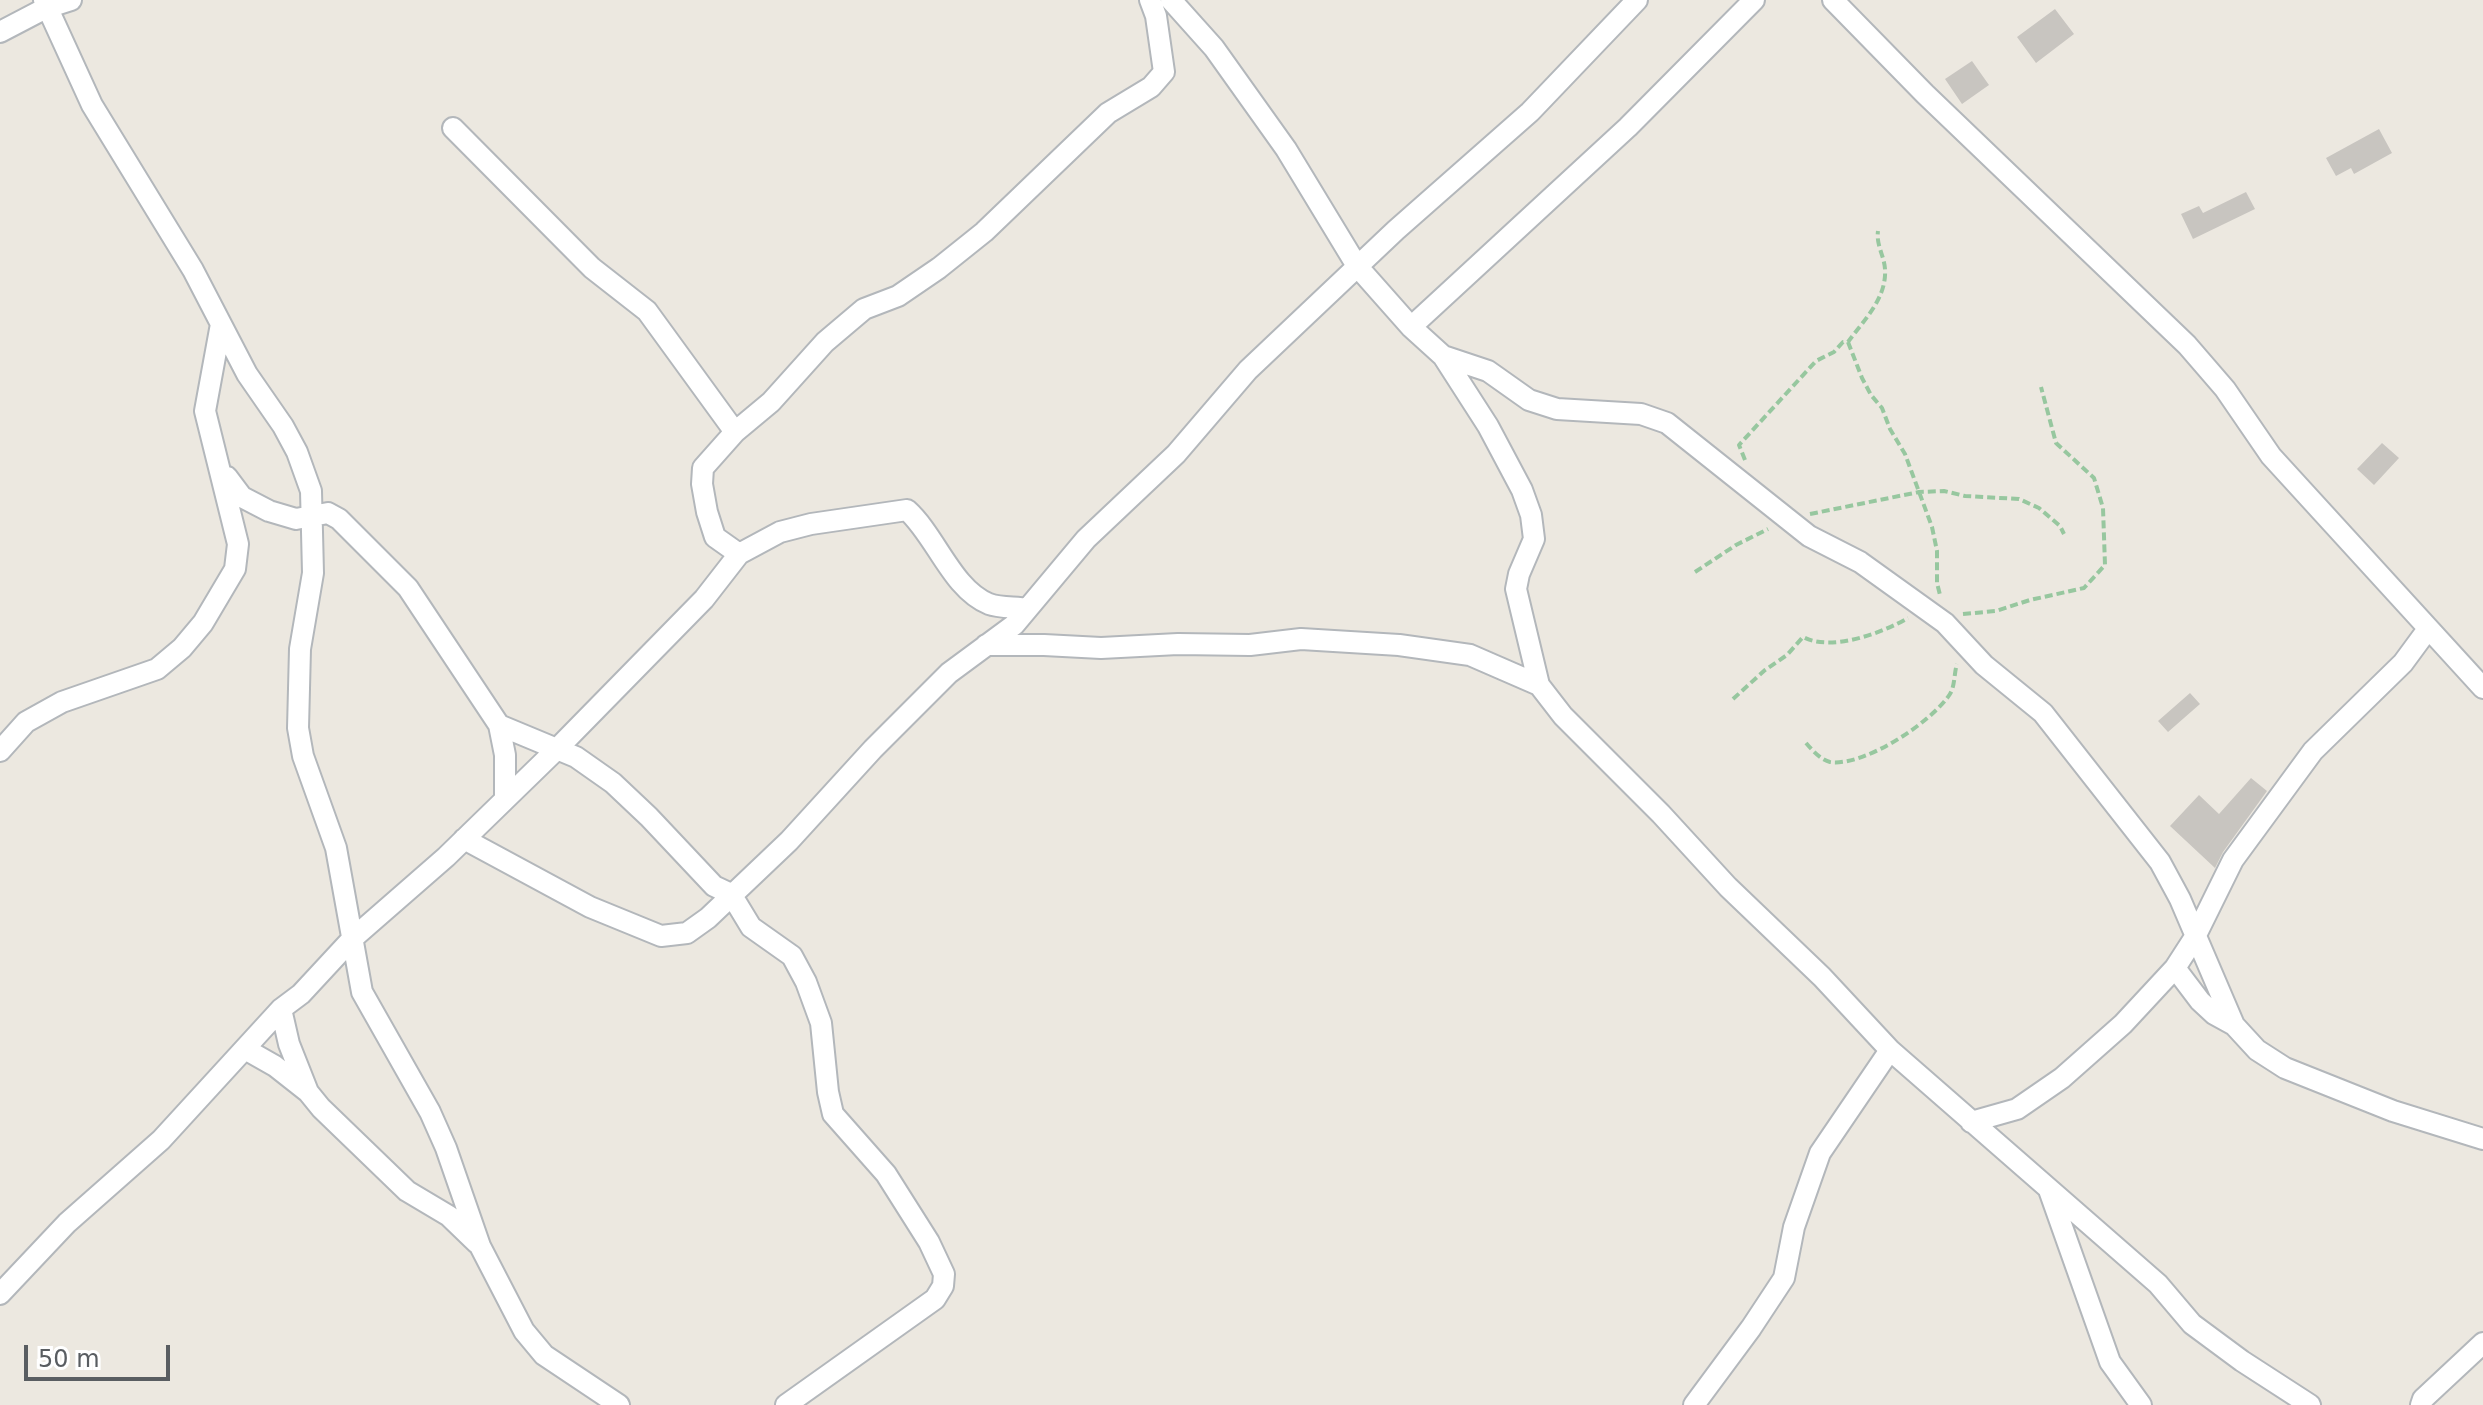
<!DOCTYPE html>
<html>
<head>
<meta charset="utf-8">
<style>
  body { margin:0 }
  #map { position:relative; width:2483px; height:1405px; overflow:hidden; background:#ece8e0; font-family:"DejaVu Sans",sans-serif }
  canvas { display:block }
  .scale { position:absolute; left:24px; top:1345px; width:146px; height:36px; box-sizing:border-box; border:4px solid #595d61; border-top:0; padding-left:10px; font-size:24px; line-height:28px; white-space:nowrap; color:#595d61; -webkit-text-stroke:6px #fff; paint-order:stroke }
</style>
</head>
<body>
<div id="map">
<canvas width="2483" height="1405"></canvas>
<div class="scale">50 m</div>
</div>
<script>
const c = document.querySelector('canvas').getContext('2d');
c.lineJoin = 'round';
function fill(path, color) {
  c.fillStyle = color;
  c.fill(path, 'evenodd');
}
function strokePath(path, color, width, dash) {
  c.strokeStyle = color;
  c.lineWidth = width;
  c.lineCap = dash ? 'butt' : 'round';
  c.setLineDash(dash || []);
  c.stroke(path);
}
fill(new Path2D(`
  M2055 9 2074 34 2036 63 2017 37Z
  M1972 61 1989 85 1962 104 1945 79Z
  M2379 129 2392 153 2354 174 2351 168 2336 176 2326 158Z
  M2246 192 2255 209 2193 239 2181 214 2199 206 2203 213Z
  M2382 443 2399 458 2374 485 2357 469Z
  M2190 693 2200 704 2168 732 2158 721Z
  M2251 778 2267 791 2223 852 2215 868 2170 826 2199 795 2219 814Z`), '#c8c5c0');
const minor = new Path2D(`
  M44 0 92 105 193 270 247 374 283 426 297 452 311 491 313 573 300 649 298 728 303 756 336 848 362 992 430 1112 446 1148 480 1246 524 1331 544 1355 619 1405
  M1171 0 1214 48 1286 149 1357 266 1411 327 1443 356 1488 426 1522 490 1531 515 1534 539 1519 574 1516 589 1539 685 1563 716 1661 814 1728 887 1822 977 1890 1050 2158 1284 2192 1324 2242 1361 2310 1405
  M1833 0 1925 94 2187 345 2225 389 2271 456 2483 688
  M0 32 46 8 71 0
  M453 128 592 268 647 311 735 432
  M1411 327 1628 127 1754 0
  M1443 356 1488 371 1529 400 1557 409 1641 414 1667 423 1809 536 1860 562 1945 623 1984 665 2043 713 2160 862 2180 899 2234 1025
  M227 477 242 497 269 511 296 519 328 513 339 519 408 588 499 725 505 755V799
  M739 554 715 537 707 512 702 484 703 468 735 432 771 402 825 342 864 309 898 296 939 268 984 232 1108 113 1151 87 1164 72 1156 16 1150 0
  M986 645H1044L1101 648 1178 644 1250 645 1301 639 1399 645 1470 655 1539 685
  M499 725 576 757 613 783 649 817 714 886 731 894 751 927 792 956 806 982 821 1023 828 1092 833 1114 886 1174 929 1242 944 1274 943 1286 935 1299 786 1405
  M0 751 26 722 62 702 157 669 182 648 203 623 235 569 238 544 205 411 221 324
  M464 839 590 907 661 936 687 933 708 918 789 841 873 749 949 673 1014 625 1086 539 1176 454 1248 370 1396 230 1530 112 1637 0
  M2175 968 2200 1001 2214 1014 2234 1025 2257 1050 2285 1068 2393 1111 2483 1139
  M281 1009 289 1044 308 1092
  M245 1049 275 1066 308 1092 321 1108 407 1191 449 1216 477 1243
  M1971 1122 2017 1109 2062 1078 2123 1024 2175 968 2195 937 2233 860 2313 751 2403 663 2428 629
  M2049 1190 2110 1362 2141 1405
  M0 1294 67 1223 161 1140 281 1009 301 994 352 939 446 857 557 749 704 599 739 554 780 532 811 524 907 510C936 536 952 589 989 604 1000 608 1016 607 1027 609
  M1694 1405 1751 1328 1784 1278 1794 1227 1820 1153 1890 1050
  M2421 1405 2423 1399 2483 1343`);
strokePath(minor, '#b3b7bb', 24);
strokePath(new Path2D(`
  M1848 342 1862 378 1871 395 1882 408 1890 429 1905 454 1932 527 1937 551V583L1940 595
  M1745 460 1739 445 1816 361 1834 352 1843 342H1848C1864 320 1887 298 1885 269 1884 255 1876 245 1878 231
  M1810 514 1919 492 1944 491 1965 496 2019 499 2039 508 2060 526 2064 534
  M1695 572 1736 545 1768 529
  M1963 614 1996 611 2030 600 2084 588 2105 565 2103 508 2094 478 2056 443 2041 387
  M1733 699 1765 670 1787 655 1803 637C1831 652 1882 633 1908 618
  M1806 743C1812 750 1821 760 1830 762 1864 767 1932 722 1950 694 1955 686 1954 673 1957 664`), '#97c79f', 4, [8, 4]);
strokePath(minor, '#fff', 20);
</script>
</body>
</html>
